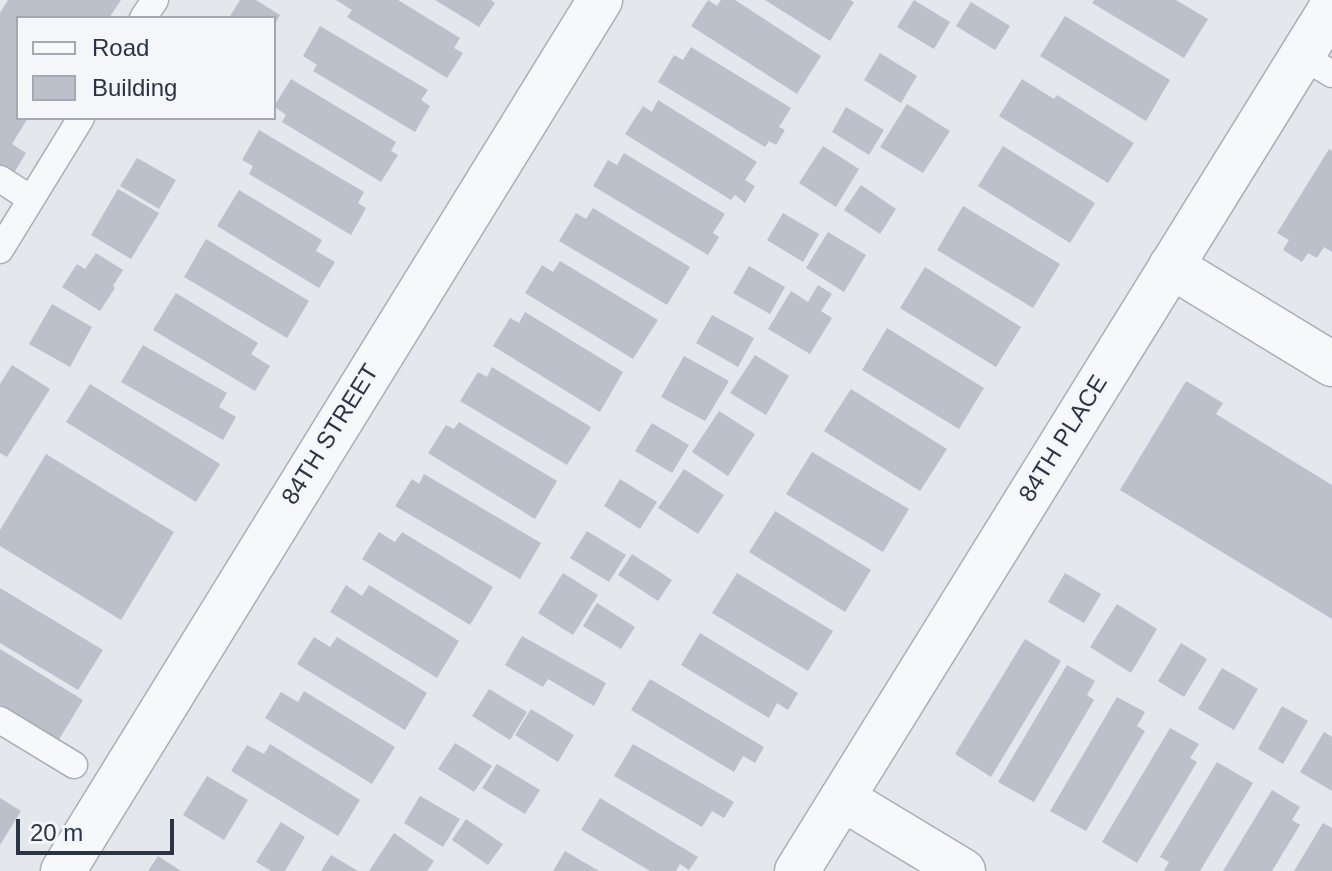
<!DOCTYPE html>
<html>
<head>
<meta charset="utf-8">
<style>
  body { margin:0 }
  #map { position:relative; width:1332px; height:871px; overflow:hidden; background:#e4e7ec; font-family:Arial,sans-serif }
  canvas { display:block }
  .legend { position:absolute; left:16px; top:16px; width:260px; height:104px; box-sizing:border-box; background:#f4f6f9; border:2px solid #a4a8b1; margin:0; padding:10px 14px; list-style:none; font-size:24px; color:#2b3445 }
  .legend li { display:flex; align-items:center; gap:16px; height:40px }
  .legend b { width:40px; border:2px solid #a4a8b1 }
  .scale { position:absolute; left:16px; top:819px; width:158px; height:36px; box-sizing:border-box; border:4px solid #2b3445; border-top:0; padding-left:10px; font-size:24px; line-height:28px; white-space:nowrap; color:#2b3445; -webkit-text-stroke:6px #f4f6f9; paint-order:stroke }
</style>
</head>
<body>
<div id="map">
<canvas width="1332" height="871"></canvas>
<ul class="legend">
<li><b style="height:10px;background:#f7f8fa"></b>Road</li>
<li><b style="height:22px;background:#bbc0ca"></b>Building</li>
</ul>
<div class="scale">20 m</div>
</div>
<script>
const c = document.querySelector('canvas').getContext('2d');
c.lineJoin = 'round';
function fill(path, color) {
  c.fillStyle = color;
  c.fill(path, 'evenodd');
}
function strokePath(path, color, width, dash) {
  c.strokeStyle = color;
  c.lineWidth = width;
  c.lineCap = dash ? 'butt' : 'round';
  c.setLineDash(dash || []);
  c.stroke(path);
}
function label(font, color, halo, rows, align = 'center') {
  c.font = font + ' Arial,sans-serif';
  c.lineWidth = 6;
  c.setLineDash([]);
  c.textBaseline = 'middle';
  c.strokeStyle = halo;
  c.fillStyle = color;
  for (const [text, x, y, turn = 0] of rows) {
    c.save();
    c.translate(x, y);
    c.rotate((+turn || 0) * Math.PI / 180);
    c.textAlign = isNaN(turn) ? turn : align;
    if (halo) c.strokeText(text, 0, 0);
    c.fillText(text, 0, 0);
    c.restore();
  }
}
fill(new Path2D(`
  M8 0H121L109 18H18V118H28L12 144 26 153 12 176 0 168V13Z
  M240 0H256L280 15 274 26V18H229Z
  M336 0H398L460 38 454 48 463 53 447 78 347 17 352 10Z
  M435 0H491L495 3 479 27Z
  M708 0 717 6 721 0H735L821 56 797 94 691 26Z
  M765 0H850L854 2 830 41Z
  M914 0 950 22 934 49 897 27Z
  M1094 0H1176L1208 19 1184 58 1092 3Z
  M971 2 1010 26 995 50 956 26Z
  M1065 16 1170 80 1146 121 1040 56Z
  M320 26 428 90 421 100 430 106 415 132 313 71 317 65 303 56Z
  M691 47 791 108 779 127 785 130 776 145 769 141 765 147 658 82 674 55 683 60Z
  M880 53 917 76 901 103 864 80Z
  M291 79 396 142 391 151 398 155 381 182 282 122 286 115 274 106Z
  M1022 79 1054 99 1057 95 1134 143 1108 183 999 116Z
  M658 100 757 162 745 180 755 186 745 203 735 195 731 200 625 134 643 106 652 112Z
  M907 104 950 131 923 173 880 147Z
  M846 107 884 130 869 155 832 132Z
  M259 130 364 192 358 203 366 208 351 235 249 174 253 166 242 160Z
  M823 146 859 169 836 207 799 183Z
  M1003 146 1095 203 1070 243 978 186Z
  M1329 149 1332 151V252L1324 247 1317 258 1308 253 1302 262 1283 250 1289 240 1277 233Z
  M624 153 725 214 713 233 719 237 708 255 593 186 608 160 617 165Z
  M137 158 176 180 159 209 120 186Z
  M861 185 896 209 880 234 844 210Z
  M118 189 159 213 131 259 91 235Z
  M239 190 322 240 316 251 335 262 319 288 217 226Z
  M963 206 1060 264 1033 308 937 250Z
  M593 208 690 267 667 305 559 241 576 213 586 219Z
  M783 213 819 234 803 262 767 240Z
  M828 232 866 255 844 292 806 268Z
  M206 239 309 301 287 338 184 277Z
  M96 253 123 270 113 286 115 288 100 311 62 287 77 264 85 269Z
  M560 261 658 320 633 359 525 293 542 265 553 272Z
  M749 266 785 287 770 314 733 293Z
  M925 267 1021 327 996 367 900 308Z
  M818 285 832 294 821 311 832 318 810 354 768 329 791 291 808 302Z
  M176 293 258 343 251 354 270 366 255 391 153 330Z
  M52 304 92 327 70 367 29 344Z
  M525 312 623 372 600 412 493 346 510 318 519 323Z
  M712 315 754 338 738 367 696 343Z
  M887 328 984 388 959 429 862 370Z
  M143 345 227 393 219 407 236 417 223 440 121 382Z
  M755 355 789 376 766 415 730 393Z
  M684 356 729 381 705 421 661 397Z
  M12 365 50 389 7 457 0 453V384Z
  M492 367 591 427 567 465 460 401 478 372 487 377Z
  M1186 381 1223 403 1216 414 1332 485V619L1120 490Z
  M90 384 220 464 196 502 66 422Z
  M851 389 947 449 920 491 824 431Z
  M719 411 755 434 728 476 692 452Z
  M459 422 557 481 535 519 428 453 446 425 454 429Z
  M652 423 689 445 672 473 635 451Z
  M812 452 909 509 883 552 786 494Z
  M46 454 174 532 121 620 0 546V530Z
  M684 469 724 495 698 534 658 508Z
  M424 474 541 543 520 579 395 506 412 479 419 484Z
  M620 479 657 502 640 529 604 506Z
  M775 511 871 570 845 612 749 552Z
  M587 531 626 555 609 582 570 558Z
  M379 532 395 542 402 532 493 587 470 625 362 559Z
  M632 554 672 580 658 601 618 575Z
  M563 573 598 595 573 635 538 613Z
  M737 573 833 631 808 671 712 613Z
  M1065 573 1101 594 1084 623 1048 602Z
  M346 585 362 596 369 585 459 641 437 678 330 612Z
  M0 588 103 650 78 690 0 643Z
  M597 603 635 627 621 649 583 626Z
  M1117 604 1157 629 1131 673 1090 647Z
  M700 633 798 693 788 710 777 703 769 718 681 665Z
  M522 636 606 683 594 706 548 679 543 687 505 665Z
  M314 637 330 647 337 637 427 693 405 730 297 664Z
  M1025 639 1061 661 991 777 955 754Z
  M1181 643 1207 659 1184 697 1158 681Z
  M0 649 83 700 58 741 0 705Z
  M1067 665 1095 681 1087 695 1094 700 1034 802 998 782Z
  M1222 668 1258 689 1234 730 1198 709Z
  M650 679 764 747 755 763 743 756 734 772 631 710Z
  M489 689 527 712 510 740 472 716Z
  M304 691 395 747 372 784 265 718 281 692 298 702Z
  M1117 697 1145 712 1137 726 1145 731 1086 831 1050 811Z
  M1282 706 1308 721 1283 764 1258 749Z
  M531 709 574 735 558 762 515 735Z
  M1170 728 1199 744 1190 758 1197 762 1137 863 1102 842Z
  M1324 732 1332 737V791L1300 772Z
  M455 743 492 766 474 792 438 769Z
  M270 744 360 800 338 836 231 771 247 745 264 754Z
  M633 744 734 802 724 818 712 811 702 827 614 776Z
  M1217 762 1253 783 1200 871H1164L1169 862 1160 857Z
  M497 764 540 790 525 814 482 788Z
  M207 776 248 800 224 840 183 815Z
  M1272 790 1300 807 1292 820 1300 825 1272 871H1223Z
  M420 796 460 819 443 847 404 823Z
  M0 798 21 811 0 845Z
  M600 798 698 857 689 870 680 864 676 871H650L581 830Z
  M466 819 503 844 488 865 452 840Z
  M281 822 305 837 285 871H271L256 862Z
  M1323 823 1332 828V871H1294Z
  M394 833 434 861 427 871H369Z
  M565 851 599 871H553Z
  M331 855 358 871H321Z
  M158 856 181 871H148Z`), '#bbc0ca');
const service = new Path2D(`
  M143 18 155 0
  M1302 56 1332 74
  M0 179 31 199
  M0 250 81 118
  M0 720 74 765`);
const minor = new Path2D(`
  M1171 266 1332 364
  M842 798 963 871
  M63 871 600 0
  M797 871 1332 7`);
strokePath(service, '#a9aeb7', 29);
strokePath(minor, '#a9aeb7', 47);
strokePath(service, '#f7f8fa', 26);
strokePath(minor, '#f7f8fa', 44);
label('24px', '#2b3445', '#f4f6f9', [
  ["84TH STREET",331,435,-58],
  ["84TH PLACE",1064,439,-58]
]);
</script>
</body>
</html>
